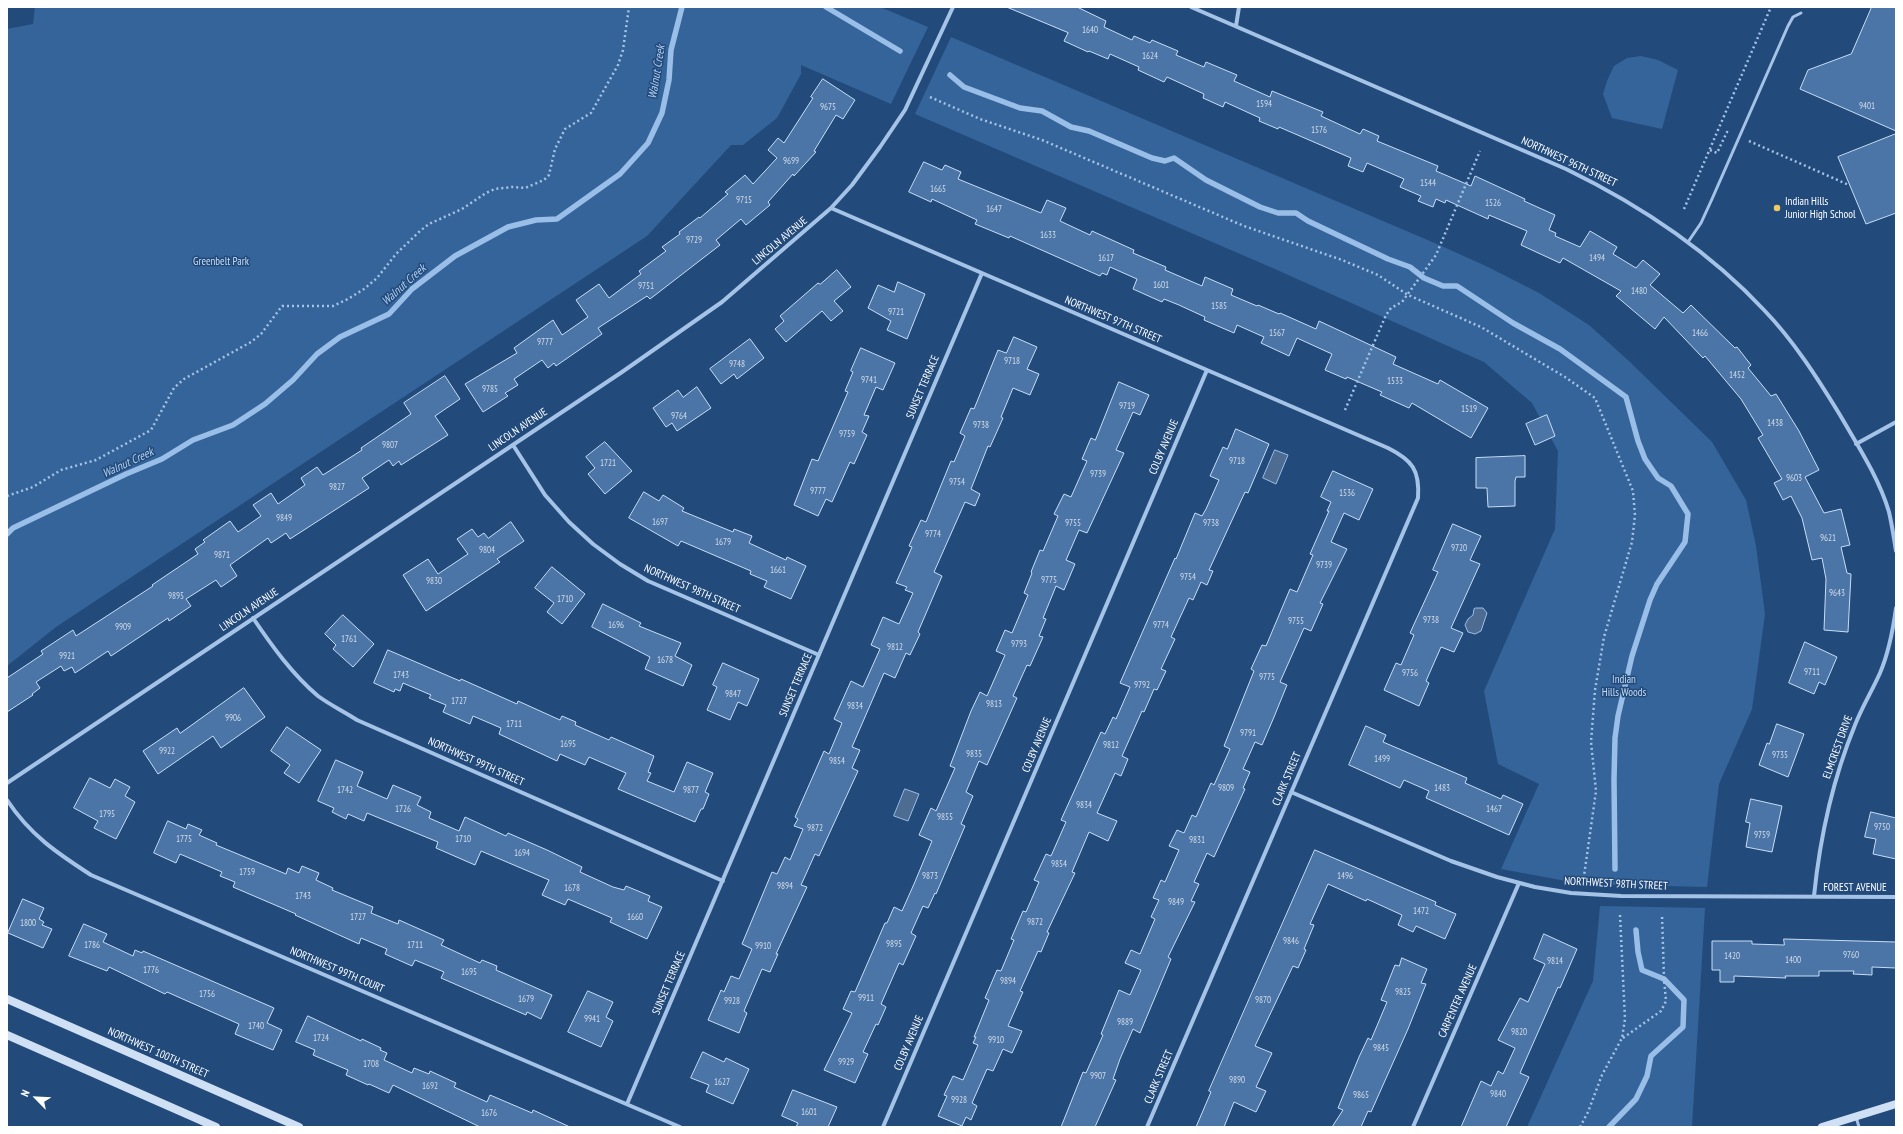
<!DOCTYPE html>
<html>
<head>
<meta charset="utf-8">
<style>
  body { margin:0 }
  #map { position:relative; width:1903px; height:1134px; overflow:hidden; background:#224b7c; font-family:"PT Sans Narrow",sans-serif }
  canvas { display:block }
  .frame { position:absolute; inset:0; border:8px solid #fff; pointer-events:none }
  .north { position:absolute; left:16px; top:1078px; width:40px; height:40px; -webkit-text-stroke:3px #224b7c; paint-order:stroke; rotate:294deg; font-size:11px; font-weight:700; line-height:16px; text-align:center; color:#fff }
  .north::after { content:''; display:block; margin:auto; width:14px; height:18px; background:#fff; clip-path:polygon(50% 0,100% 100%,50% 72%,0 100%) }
</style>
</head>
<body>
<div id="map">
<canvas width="1903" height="1134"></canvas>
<div class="frame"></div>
<div class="north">N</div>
</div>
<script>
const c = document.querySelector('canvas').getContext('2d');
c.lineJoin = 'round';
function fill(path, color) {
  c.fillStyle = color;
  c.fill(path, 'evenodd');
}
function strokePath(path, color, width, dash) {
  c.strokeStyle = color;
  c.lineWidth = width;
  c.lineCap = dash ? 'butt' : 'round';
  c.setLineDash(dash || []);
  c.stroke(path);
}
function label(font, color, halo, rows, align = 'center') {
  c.font = font + ' "PT Sans Narrow",sans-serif';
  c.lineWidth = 3;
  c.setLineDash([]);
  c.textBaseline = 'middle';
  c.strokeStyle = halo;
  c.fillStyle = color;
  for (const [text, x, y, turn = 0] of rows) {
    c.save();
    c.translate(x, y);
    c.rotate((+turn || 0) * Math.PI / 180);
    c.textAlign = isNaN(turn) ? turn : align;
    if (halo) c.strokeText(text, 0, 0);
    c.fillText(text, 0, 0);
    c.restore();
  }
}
fill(new Path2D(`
  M35 7H880L928 27 891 104 801 65V74L777 118 743 145H731L647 236 56 627 7 666V29L33 24Z
  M951 37 1437 244 1488 267 1539 293 1589 325 1630 362 1712 442 1746 500 1756 546 1765 614 1752 709 1719 784 1707 887 1582 884 1501 869 1539 784 1498 764 1484 691 1555 529 1558 451 1532 403 1484 362 1268 266 915 114Z
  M1641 56 1658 60 1678 70 1662 129 1612 118 1603 94 1607 81 1614 66 1627 58Z
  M1600 906 1705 908 1692 1127H1527L1593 981Z`), '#35649a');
const water = new Path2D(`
  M1275 450 1288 455 1276 484 1263 478Z
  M1476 608H1483L1487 613 1481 631 1475 634 1468 632 1465 625 1468 619 1473 615 1474 609Z
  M905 789 919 794 908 821 894 816Z`);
fill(water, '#4e6c91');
strokePath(water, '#99bee7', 1);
strokePath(new Path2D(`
  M826 7 900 51
  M950 75 964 87 1020 108 1042 111 1071 127 1089 131 1152 158 1165 161 1174 158 1206 180 1260 207 1278 213H1296L1308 221 1388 259 1410 267 1424 278 1443 286H1457L1513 323 1560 349 1626 397 1638 441 1645 459 1658 478 1671 486 1688 514 1685 542 1657 584 1650 600 1632 656 1618 716 1615 738 1614 779 1615 869
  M7 534 13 528 126 474 162 459 193 440 233 425 265 404 293 380 317 354 340 337 389 314 412 289 455 256 508 227 536 220 557 219 620 174 648 143 662 113 669 80 671 50 682 7
  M1609 1127 1636 1099 1647 1076 1651 1056 1683 1027 1684 1000 1664 979 1642 970 1638 952 1636 930`), '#99bee7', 5.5);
const building = new Path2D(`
  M1007 7H1077L1106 21 1104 27 1132 40 1134 36 1150 43 1152 40 1178 51 1176 55 1204 67 1206 62 1237 75 1234 81 1270 97 1272 91 1323 112 1321 116 1360 134 1363 129 1379 136 1377 141 1438 166 1436 171 1471 186 1475 176 1525 199 1524 201 1555 215 1549 230 1556 233 1555 236 1580 247 1590 231 1617 247 1613 254 1636 268 1643 260 1660 274 1650 285 1683 313 1691 305 1735 348 1737 347 1751 365 1748 368 1771 396 1776 394 1799 431 1819 470 1805 477 1824 513 1841 509 1850 545 1841 547 1847 573 1851 574 1848 632 1824 630 1826 579 1822 558 1812 560 1802 518 1791 496 1783 500 1774 483 1782 479 1758 438 1763 435 1741 399 1705 356 1703 358 1664 317 1655 329 1616 296 1621 291 1563 258 1560 263 1521 245 1527 231 1489 215 1488 219 1446 200 1445 203 1436 199 1433 207 1418 201 1421 196 1400 187 1404 179 1367 163 1363 172 1348 166 1351 158 1279 127 1278 129 1259 121 1260 118 1225 102 1223 107 1203 98 1204 94 1167 77 1164 82 1138 70 1139 67 1110 54 1108 59 1089 51 1088 52 1064 41 1068 33Z
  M1872 7H1896V131L1800 89 1808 70 1851 54Z
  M823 79 855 100 843 119 836 115 814 151 816 152 794 176 793 174 768 202 770 205 746 225 741 219 716 240 720 245 650 299 647 296 598 328 602 334 556 366 554 363 548 368 542 360 514 379 518 385 505 393 508 396 483 412 465 384 517 353 514 348 553 320 562 335 588 317 576 300 599 284 609 298 641 274 639 271 666 251 662 247 680 234 679 232 699 217 700 218 728 194 725 192 745 175 753 184 777 158 768 150 778 138 784 143 813 98 811 97Z
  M1896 134V213L1866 224 1838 157Z
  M924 162 942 170 945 165 961 172 958 179 1041 213 1047 200 1066 208 1060 221 1090 235 1092 231 1134 250 1133 253 1166 267 1165 270 1202 286 1205 277 1233 289 1231 295 1257 306 1258 305 1279 314 1280 313 1316 329 1319 321 1396 357 1393 364 1438 384 1440 380 1488 408 1471 438 1412 403 1409 408 1380 395 1382 392 1347 377 1346 379 1325 370 1332 354 1297 338 1289 356 1261 343 1264 337 1237 325 1234 333 1204 320 1205 317 1179 305 1164 299 1162 302 1133 289 1137 279 1110 267 1107 275 1102 273 1100 276 1010 236 1009 238 975 224 977 220 932 199 931 202 909 192Z
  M837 270 851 287 834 301 843 311 831 321 822 311 786 342 775 329 784 321 780 316 818 283 820 284Z
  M898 282 925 294 907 339 887 330 891 321 868 308 878 285 894 292Z
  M1014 337 1037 347 1027 369 1039 374 1030 395 1013 388 1001 417 1003 418 990 447 988 446 971 489 980 494 975 506 965 502 934 572 942 576 918 632 920 634 910 655 906 653 895 678 884 673 852 747 860 750 852 768 858 771 819 856 815 854 801 885 807 887 776 954H778L770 972 762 969 744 1011 747 1013 739 1033 708 1020 721 990 724 992 731 976 739 979 752 949 742 944 772 872 777 874 785 857 790 860 803 829 794 826 798 819 795 817 824 751 829 754 842 723 834 719 851 681 863 687 880 649 871 645 883 617 899 624 913 593 905 590 907 587 896 583 912 547 909 546 921 520 926 522 951 461 954 462 965 436 960 433 971 408 974 409 998 350 1006 353Z
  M750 339 764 358 737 379 734 374 721 384 710 369Z
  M861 348 895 363 883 390 876 387 864 415 869 416 862 432 867 435 854 464 850 462 832 502 826 499 818 516 794 505 812 459 818 461 848 392 845 391 853 372 851 371Z
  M445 376 460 399 435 416 448 435 401 465 399 461 393 466 389 460 362 478 369 488 290 539 286 533 271 543 268 538 230 565 237 576 221 587 216 580 186 599 191 606 169 621 168 618 111 656 108 651 75 673 72 667 64 671 61 666 36 682 40 688 32 694 33 695 7 712V678L43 654 41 651 73 630 76 636 153 586 152 585 198 554 195 549 205 542 203 540 230 521 238 532 261 516 253 505 271 493 278 504 305 485 301 478 317 467 323 475 362 450 361 448 411 414 404 403Z
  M1119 382 1149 395 1140 415 1133 412 1116 450 1124 453 1087 533 1079 530 1066 560 1075 564 1064 590 1056 586 1043 618 1046 619 1039 636 1043 637 1030 666 1027 665 1013 696 1017 698 987 765 979 761 966 792 973 796 961 824 965 826 936 894 935 893 928 908 923 906 911 933 916 936 903 965 899 963 881 1004 886 1007 878 1025 876 1024 863 1052 868 1054 855 1083 824 1070 852 1013 843 1009 851 991 855 992 885 923H887L894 907 902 911 914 884 932 841 919 835 931 808 936 811 955 768 950 766 971 711 980 692 987 696 1005 655 996 651 1005 630 1012 633 1028 595 1024 593 1032 573 1031 572 1040 550 1043 551 1058 516 1054 514 1064 494 1071 497 1087 461 1082 459 1091 438 1095 440Z
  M697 387 711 408 677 431 672 423 666 427 653 408 678 390 683 397Z
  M1547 415 1555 436 1535 445 1526 424Z
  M1236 429 1269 444 1248 493 1245 492 1209 570 1213 571 1207 585 1201 582 1193 600 1189 598 1171 637 1175 639 1161 669 1166 671 1157 690 1154 689 1144 712 1142 711 1122 756 1128 759 1121 776 1115 773 1097 813 1117 821 1108 841 1089 832 1072 872 1075 873 1047 932 1049 933 1041 952 1038 951 1020 991 1023 992 1008 1026 1022 1031 1012 1053 1003 1049 993 1071 987 1069 972 1103 977 1106 971 1120 966 1117 962 1126 938 1116 947 1096 944 1095 953 1076 963 1080 978 1045 973 1043 976 1037H974L989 1000 985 998 997 970 1001 971 1014 940 1011 939 1023 911 1026 912 1039 882 1034 880 1046 854 1051 856 1066 822 1061 820 1101 732 1105 734 1113 717 1116 719 1130 687 1120 683 1175 558 1176 559 1195 513 1202 516 1206 509 1219 480 1210 476 1223 447 1227 449Z
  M605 442 632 471 605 494 588 474 595 468 586 457Z
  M1525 456V477H1516L1515 481V506L1488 507 1487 488H1476V458Z
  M1333 471 1373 489 1359 520 1344 513 1331 542 1347 549 1320 603 1323 604 1311 631 1304 628 1280 682 1287 685 1274 717 1262 745 1255 742 1243 769 1250 772 1243 788 1245 789 1214 857 1207 853 1194 882 1199 884 1191 901 1195 902 1168 957 1171 959 1140 1033 1133 1029 1120 1059 1113 1079 1116 1080 1095 1127H1061L1083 1072 1086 1073 1103 1035 1101 1034 1119 990 1130 995 1141 970 1125 963 1131 950 1140 954 1155 919 1151 917 1159 900 1153 898 1161 880 1165 882 1179 850 1169 846 1177 830 1184 833 1192 815 1196 817 1211 783 1214 785 1230 749 1224 746 1254 671 1251 669 1262 645 1266 646 1290 589 1297 592 1313 555 1310 554 1329 511H1327L1331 502 1321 497Z
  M644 492 659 501 663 495 684 508 682 511 733 532 734 529 752 536 749 543 786 560 787 557 806 566 791 599 764 587 767 581 750 574 751 571 681 541 678 546 629 518Z
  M511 522 524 541 497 559 500 562 426 611 403 575 428 559 438 574 468 554 457 539 472 529 478 537 484 533 488 538Z
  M1453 524 1481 536 1470 560 1480 564 1451 628 1463 633 1454 652 1441 647 1426 681 1429 683 1419 706 1384 690 1396 663 1401 665 1414 635 1410 633 1438 572 1433 570Z
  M552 567 585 594 562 624 547 612 554 603 535 588Z
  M603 604 641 623 639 626 681 643 675 656 692 665 683 686 645 669 650 657 592 627Z
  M343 615 374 644 353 667 333 649 336 645 325 634Z
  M1805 642 1837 657 1825 685 1819 682 1814 694 1789 683Z
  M388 650 460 681 461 679 517 704 518 701 560 720 562 716 576 722 575 725 609 740 611 737 654 756 648 772 651 773 647 781 674 792 687 762 713 773 705 792 709 794 703 809H701L695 822 618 789 626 773 589 757 585 765 560 754 557 761 499 734 501 728 473 716 470 724 443 712 446 705 429 698 431 695 403 683 400 691 395 689 394 692 374 683Z
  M723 663 759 679 747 706 738 702 730 720 707 710 717 687 713 685Z
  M244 688 265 717 221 748 213 736 158 774 143 751 177 728 180 733Z
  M1777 724 1804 734 1788 777 1759 765 1767 743 1769 744Z
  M1366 726 1386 735 1383 742 1467 778 1465 783 1501 799 1503 795 1523 804 1509 835 1426 798 1429 791 1404 780 1400 788 1349 765Z
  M287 727 321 750 299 783 284 773 290 765 271 751Z
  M336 760 363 772 357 786 387 799 393 785 421 797 417 805 431 812 429 818 459 831 465 817 506 836 508 833 547 850 582 867 580 872 613 887 624 890 626 886 650 896 648 901 662 907 647 939 610 922 612 918 568 899 565 905 542 895 549 880 481 851 475 865 436 848 438 842 367 813 364 821 348 814 346 819 332 812 334 808 318 801Z
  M90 778 110 788 115 779 130 787 125 796 135 802 116 839 94 828 98 821 74 808Z
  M1751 799 1782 806 1772 852 1746 847 1750 823 1746 822Z
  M1871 812 1896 818V859L1873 854 1876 839 1865 837Z
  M168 821 186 829 188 824 202 830 199 835 217 843 216 845 286 874 288 868 299 873 302 866 319 873 316 880 333 888 332 890 373 907 371 913 398 924 399 920 444 940 441 945 480 963 482 960 497 966 496 970 552 995 541 1019 527 1012 526 1015 441 978 444 972 415 960 412 966 385 954 387 949 361 938 359 944 295 915 296 914 233 887 235 882 220 876 222 872 180 854 176 863 154 853Z
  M1315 850 1436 902 1435 905 1456 914 1445 939 1416 926 1413 932 1398 925 1402 915 1367 899 1366 901 1328 884 1310 924 1314 925 1304 949 1306 950 1298 968 1293 966 1255 1046 1272 1053 1256 1087 1266 1091 1256 1112 1234 1102 1224 1127H1196L1211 1092 1209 1091Z
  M23 899 44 908 39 919 44 922 42 925 52 929 43 948 8 933Z
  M84 924 107 934 103 942 133 956 135 950 142 953 143 951 274 1008 267 1023 282 1030 273 1050 235 1034 239 1024 167 992 165 994 109 967 107 971 69 956Z
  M1544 934 1577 949 1560 988 1558 987 1520 1073 1529 1077 1506 1127H1461L1481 1081 1491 1086 1498 1071 1503 1074 1515 1048 1498 1040 1520 998 1528 1002 1545 964 1534 959Z
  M1784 939 1896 942V968L1872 967V975L1853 974 1854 971H1819V976H1785L1786 978 1734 976V982H1720V970H1712V941H1752V944L1784 945Z
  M1402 958 1427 969 1421 983 1426 984 1408 1029 1371 1112 1368 1111 1361 1127H1332L1343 1110 1338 1108 1359 1057 1368 1038 1371 1040 1387 1002 1381 1000 1395 965 1399 966Z
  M588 991 613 1002 606 1017 613 1021 601 1047 568 1032Z
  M308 1016 361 1041 362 1039 381 1048 380 1050 387 1053 384 1060 412 1073 414 1068 429 1074 430 1071 456 1083 454 1087 487 1102 490 1095 532 1113 533 1110 570 1127H480L393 1085 389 1093 369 1084 368 1085 346 1075 348 1070 313 1055 315 1050 296 1042Z
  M703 1052 724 1062 726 1058 749 1069 733 1104 706 1092 709 1085 691 1078Z
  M793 1090 837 1107 828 1127H796L798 1123 782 1116Z`);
fill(building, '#4b75a6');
strokePath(building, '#c8ddf5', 1);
strokePath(new Path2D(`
  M930 97 980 119 1042 140 1244 226 1342 260 1378 275 1408 295 1481 327 1565 377 1595 398 1633 491 1635 515 1632 542 1604 637 1595 690 1591 742 1596 791 1584 876
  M1749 141 1849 185
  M1710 150 1717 153 1727 132 1730 133
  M1684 209 1771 7
  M1345 410 1386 315 1391 308 1402 302 1436 255 1480 151
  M7 496 33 487 61 470 96 460 151 430 174 388 184 379 251 342 261 334 282 306H333L348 299 364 289 377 278 396 254 420 231 429 224 462 209 486 193 495 189 512 187 525 188 544 180 549 175 555 149 565 129 591 113 618 65 623 50 629 7
  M1623 1038 1661 1011 1666 1001 1664 979 1662 914
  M1580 1127 1588 1112 1602 1075 1622 1038 1625 1019 1620 915`), '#a5c3e6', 2.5, [2, 3]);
strokePath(new Path2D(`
  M1688 242 1701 223 1712 199 1788 26 1793 17 1801 13
  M1856 1117 1859 1127`), '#a5c3e6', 3);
strokePath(new Path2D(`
  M1191 7 1566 169C1640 205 1708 250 1764 310 1794 341 1818 379 1840 415 1858 446 1879 478 1889 512 1892 525 1894 538 1896 551
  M1236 26 1239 7
  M831 208 1388 448C1412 460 1420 470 1418 498L1147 1127
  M1856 444 1896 422
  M513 445 545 495 569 522 593 544 620 564 648 581 819 655
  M253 618C272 646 292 674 318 696 330 705 345 712 357 720L723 881
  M7 783 622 372 722 302 831 208 852 185 880 147 905 110 953 7
  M1291 792 1451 861 1497 877 1535 887 1571 893 1621 896 1896 897
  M7 800C30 835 57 853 91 875L680 1127
  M1814 896C1820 837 1832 781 1855 725 1862 707 1872 691 1880 673 1889 652 1893 630 1896 608
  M627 1104 982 273
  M883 1127 1207 370
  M1413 1127 1519 883`), '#a5c3e6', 4);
strokePath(new Path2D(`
  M7 999 299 1127
  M7 1035 216 1127
  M1822 1127 1896 1104`), '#cfe0f5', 8);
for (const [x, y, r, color] of [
  [1777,208,4,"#f2c867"]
]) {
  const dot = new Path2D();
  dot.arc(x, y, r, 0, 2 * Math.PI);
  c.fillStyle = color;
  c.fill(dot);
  strokePath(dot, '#224b7c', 1.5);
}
label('9px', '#d2dce9', null, [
  ["1640",1090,30],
  ["1624",1150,56],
  ["1594",1264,104],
  ["9401",1867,106],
  ["9675",828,107],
  ["1576",1319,130],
  ["9699",791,161],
  ["1544",1428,183],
  ["1665",938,189],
  ["9715",744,200],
  ["1526",1493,203],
  ["1647",994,209],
  ["1633",1048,235],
  ["9729",694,240],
  ["1617",1106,258],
  ["1494",1597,258],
  ["1601",1161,285],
  ["9751",646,286],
  ["1480",1639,291],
  ["1585",1219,306],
  ["9721",896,312],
  ["1567",1277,333],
  ["1466",1700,333],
  ["9777",545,342],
  ["9718",1012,361],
  ["9748",737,364],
  ["1452",1737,375],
  ["9741",869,380],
  ["1533",1395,381],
  ["9785",490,389],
  ["9719",1127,406],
  ["1519",1469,409],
  ["9764",679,416],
  ["1438",1775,423],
  ["9738",981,425],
  ["9759",847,434],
  ["9807",390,445],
  ["9718",1237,461],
  ["1721",608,463],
  ["9739",1098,474],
  ["9603",1794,478],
  ["9754",957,482],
  ["9827",337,487],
  ["9777",818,491],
  ["1536",1347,493],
  ["9849",284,518],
  ["1697",660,522],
  ["9755",1073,523],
  ["9738",1211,523],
  ["9774",933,534],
  ["9621",1828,538],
  ["1679",723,542],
  ["9720",1459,548],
  ["9804",487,550],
  ["9871",222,555],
  ["9739",1324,565],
  ["1661",778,570],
  ["9754",1188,577],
  ["9775",1049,580],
  ["9830",434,581],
  ["9643",1837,593],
  ["9895",176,596],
  ["1710",565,599],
  ["9738",1431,620],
  ["9755",1296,621],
  ["1696",616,625],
  ["9774",1161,625],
  ["9909",123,627],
  ["1761",349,639],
  ["9793",1019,644],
  ["9812",895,647],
  ["9921",67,656],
  ["1678",665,660],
  ["9711",1812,672],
  ["9756",1410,673],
  ["1743",401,675],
  ["9775",1267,677],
  ["9792",1142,685],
  ["9847",733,694],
  ["1727",459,701],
  ["9813",994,704],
  ["9834",855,706],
  ["9906",233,718],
  ["1711",514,724],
  ["9791",1248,733],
  ["1695",568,744],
  ["9812",1111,745],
  ["9922",167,751],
  ["9835",974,754],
  ["9735",1780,755],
  ["1499",1382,759],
  ["9854",837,761],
  ["9809",1226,788],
  ["1483",1442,788],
  ["1742",345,790],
  ["9877",691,790],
  ["9834",1084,805],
  ["1726",403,809],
  ["1467",1494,809],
  ["1795",107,814],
  ["9855",945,817],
  ["9750",1882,827],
  ["9872",815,828],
  ["9759",1762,835],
  ["1775",184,839],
  ["1710",463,839],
  ["9831",1197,840],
  ["1694",522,853],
  ["9854",1059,864],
  ["1759",247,872],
  ["9873",930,876],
  ["1496",1345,876],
  ["9894",785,886],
  ["1678",572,888],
  ["1743",303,896],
  ["9849",1176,902],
  ["1472",1421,911],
  ["1727",358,917],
  ["1660",635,917],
  ["9872",1035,922],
  ["1800",28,923],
  ["9846",1291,941],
  ["9895",894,944],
  ["1786",92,945],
  ["1711",415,945],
  ["9910",763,946],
  ["9760",1851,955],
  ["1420",1732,956],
  ["1400",1793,960],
  ["9814",1555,961],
  ["1776",151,970],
  ["1695",469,972],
  ["9894",1008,981],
  ["9825",1403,992],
  ["1756",207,994],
  ["9911",866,998],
  ["1679",526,999],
  ["9870",1263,1000],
  ["9928",732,1001],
  ["9941",592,1019],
  ["9889",1125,1022],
  ["1740",256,1026],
  ["9820",1519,1032],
  ["1724",321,1038],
  ["9910",996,1040],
  ["9845",1381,1048],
  ["9929",846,1062],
  ["1708",371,1064],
  ["9907",1098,1076],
  ["9890",1237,1080],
  ["1627",722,1082],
  ["1692",430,1086],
  ["9840",1498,1094],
  ["9865",1361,1095],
  ["9928",959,1100],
  ["1601",809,1112],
  ["1676",489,1113]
]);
label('11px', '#fff', '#224b7c', [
  ["NORTHWEST 96TH STREET",1569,162,25],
  ["LINCOLN AVENUE",780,241,-40],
  ["NORTHWEST 97TH STREET",1113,320,23],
  ["SUNSET TERRACE",923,387,-67],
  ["LINCOLN AVENUE",518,430,-34],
  ["COLBY AVENUE",1164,447,-67],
  ["NORTHWEST 98TH STREET",692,589,24],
  ["LINCOLN AVENUE",249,610,-34],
  ["SUNSET TERRACE",796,685,-67],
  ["COLBY AVENUE",1037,745,-67],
  ["ELMCREST DRIVE",1838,747,-70],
  ["NORTHWEST 99TH STREET",476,762,24],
  ["CLARK STREET",1287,779,-67],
  ["NORTHWEST 98TH STREET",1616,884,3],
  ["FOREST AVENUE",1855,888],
  ["NORTHWEST 99TH COURT",337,970,23],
  ["SUNSET TERRACE",669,983,-67],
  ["CARPENTER AVENUE",1458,1001,-66],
  ["COLBY AVENUE",909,1043,-67],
  ["NORTHWEST 100TH STREET",158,1053,24],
  ["CLARK STREET",1159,1077,-67]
]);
label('11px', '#fff', '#224b7c', [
  ["Indian Hills",1785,202],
  ["Junior High School",1785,215]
], 'left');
label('11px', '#c8ddf5', '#224b7c', [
  ["Greenbelt Park",221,262],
  ["Indian",1624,680],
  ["Hills Woods",1624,693]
]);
label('italic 12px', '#b0cdee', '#224b7c', [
  ["Walnut Creek",657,72,-81],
  ["Walnut Creek",404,285,-42],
  ["Walnut Creek",128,463,-25]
]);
</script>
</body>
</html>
